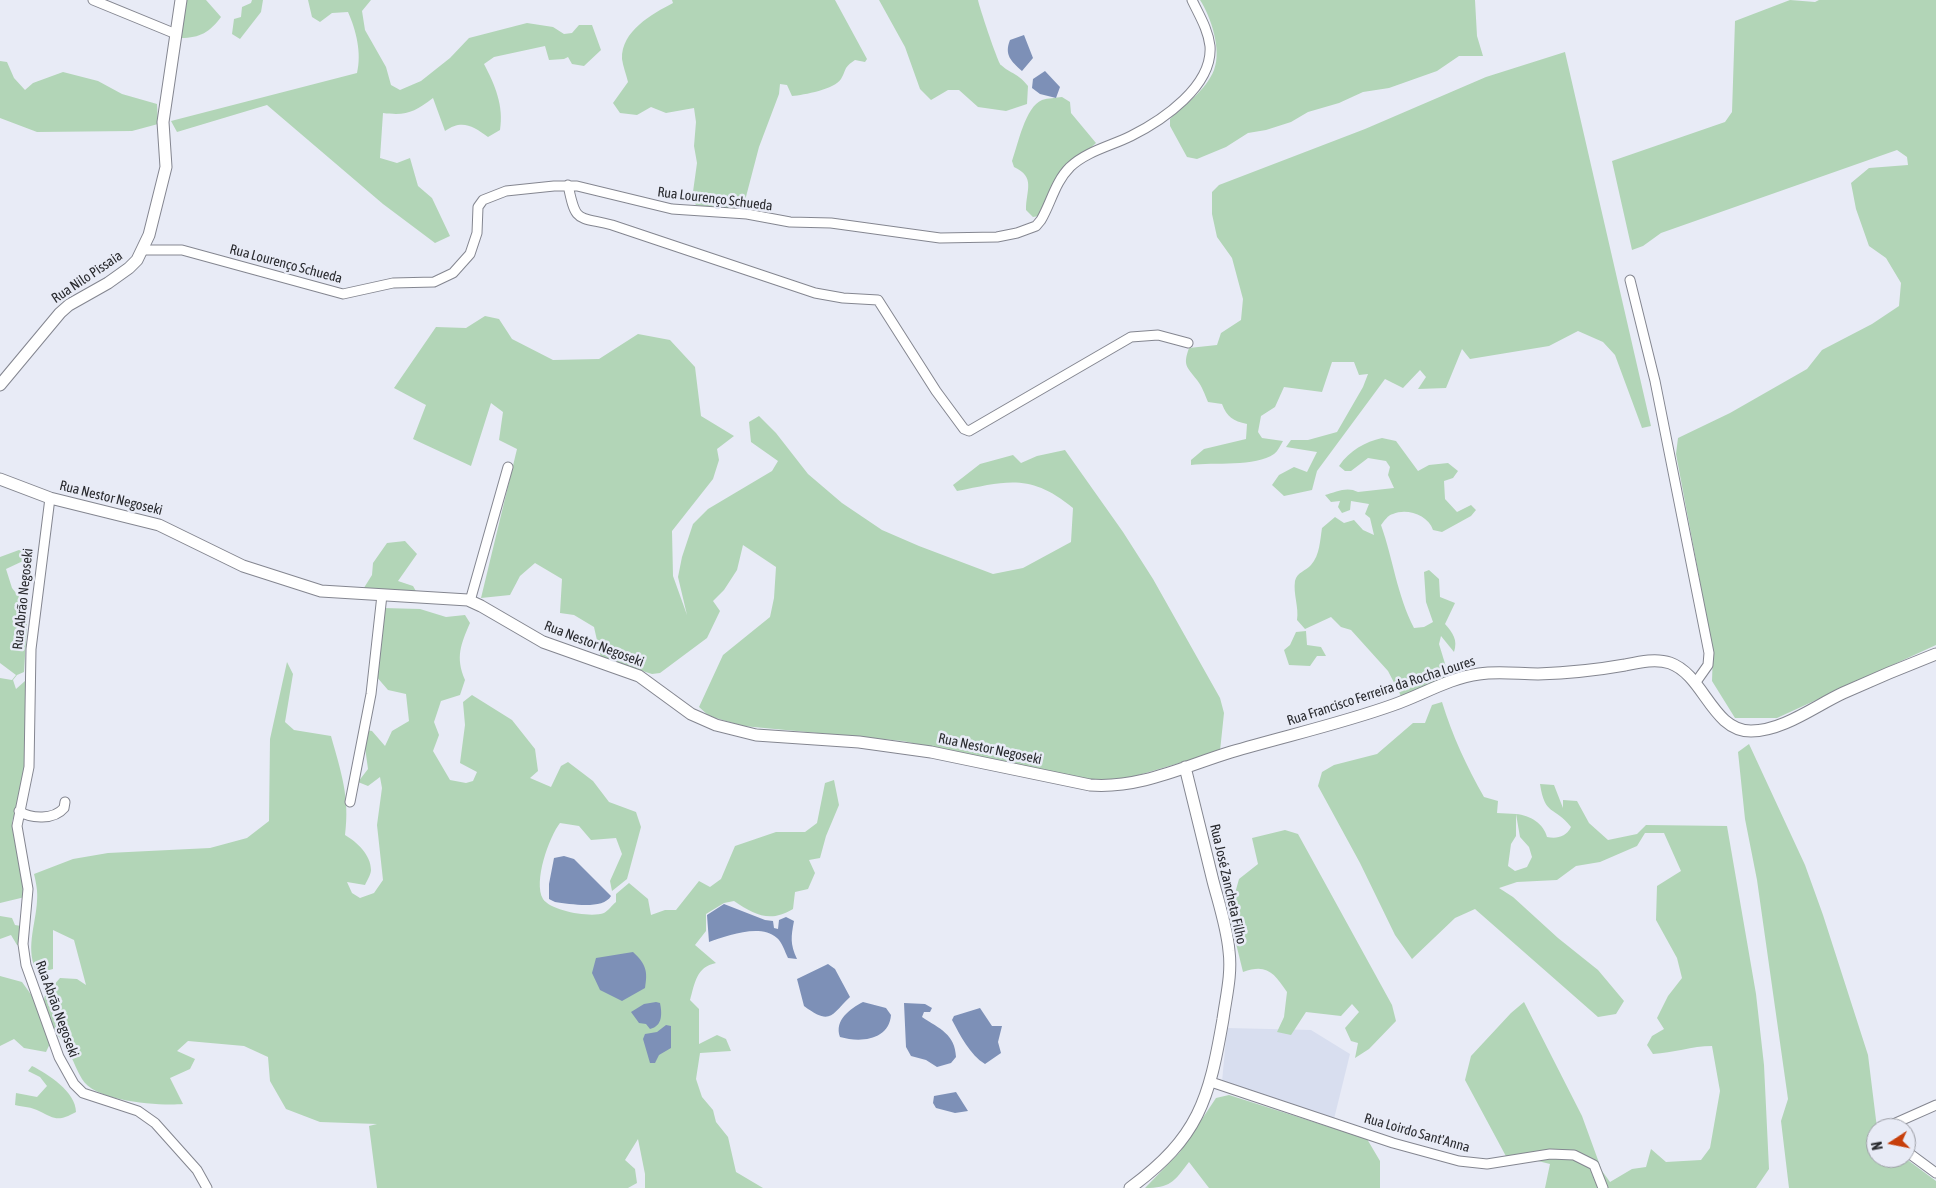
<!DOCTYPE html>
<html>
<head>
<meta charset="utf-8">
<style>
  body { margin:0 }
  #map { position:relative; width:1936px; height:1188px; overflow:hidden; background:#e8ebf6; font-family:"Asap Condensed",sans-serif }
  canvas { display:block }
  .north { position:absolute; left:1866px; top:1118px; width:50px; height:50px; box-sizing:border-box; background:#e8ebf6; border:1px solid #9c9ea6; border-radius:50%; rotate:259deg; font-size:14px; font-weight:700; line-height:20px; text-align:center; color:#2a2b2f }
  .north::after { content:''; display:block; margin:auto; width:18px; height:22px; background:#c73f0b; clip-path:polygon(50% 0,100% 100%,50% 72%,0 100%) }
</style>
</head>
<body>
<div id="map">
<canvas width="1936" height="1188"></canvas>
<div class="north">N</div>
</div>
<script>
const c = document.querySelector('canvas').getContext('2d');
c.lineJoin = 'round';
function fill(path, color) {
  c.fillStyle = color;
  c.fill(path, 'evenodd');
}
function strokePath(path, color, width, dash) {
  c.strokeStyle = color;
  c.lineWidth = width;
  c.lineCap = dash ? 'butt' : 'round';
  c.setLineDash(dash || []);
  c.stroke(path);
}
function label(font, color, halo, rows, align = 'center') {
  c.font = font + ' "Asap Condensed",sans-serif';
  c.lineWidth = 5;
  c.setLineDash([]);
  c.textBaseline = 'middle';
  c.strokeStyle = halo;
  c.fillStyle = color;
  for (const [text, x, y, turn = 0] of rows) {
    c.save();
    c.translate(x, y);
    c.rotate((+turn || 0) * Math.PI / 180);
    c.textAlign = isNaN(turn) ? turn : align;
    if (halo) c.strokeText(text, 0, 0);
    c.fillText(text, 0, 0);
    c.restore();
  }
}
fill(new Path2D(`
  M1227 1028 1311 1030 1350 1054 1334 1119 1222 1082Z`), '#d8deef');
fill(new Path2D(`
  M187 0H206L221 17C210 32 200 38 181 38Z
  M252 0H263L261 12 240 39 232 34 234 19 241 17 242 7 251 3Z
  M308 0H371L362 11 365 30 386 67 391 85 400 90 421 81 450 58 469 38 527 23 553 27 564 34 572 33 579 25H592L601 50 584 66 572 64 568 57 564 59 549 60 545 46 494 57 484 64C495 85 504 106 500 130L488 137C473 126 462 119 445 131L433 98C414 112 407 116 383 113L380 158 397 163 410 158 418 186 432 198 450 236 435 243 383 204 267 105 177 132 171 121 357 73C362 53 356 30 348 12L332 13 320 22 312 17Z
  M672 0H835L867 59 865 62 855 60C843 68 847 69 841 79 835 89 804 95 792 96L787 85 780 84 779 94 759 147 742 212 696 205 692 199 697 163 694 146 696 122 694 108 666 113 651 107 637 115 620 113 613 103 628 82C626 74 623 66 622 59 621 31 652 14 673 3Z
  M879 0H978C979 6 998 63 1001 65 1011 74 1018 73 1028 86L1027 104 1006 111 978 107 959 90H948L931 100 920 89 905 47Z
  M1200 0H1475L1477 36 1483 56H1459L1437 71 1389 88 1363 92 1339 103 1308 112 1291 122 1266 130 1248 133 1226 147 1197 159 1187 157 1170 126V119C1185 105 1206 90 1214 70 1222 50 1211 17 1200 0Z
  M1790 0 1815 2 1819 0H1936V645L1777 718H1735L1712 681 1713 651 1676 454 1678 438 1730 413 1807 369 1822 350 1872 324 1899 306 1901 283 1886 258 1869 246 1856 209 1851 183 1869 168 1908 165 1907 157 1897 150 1661 233 1643 246 1632 250 1612 161 1725 122 1732 112 1735 21Z
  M1565 52 1651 426 1642 428 1615 355 1603 342 1578 331 1549 346 1470 359 1462 349 1446 388 1418 389 1426 377 1420 370 1403 388 1385 379 1317 471 1312 490 1284 496 1272 485 1279 475 1294 467 1307 472 1317 452 1286 447 1291 440H1308L1337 432 1363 387 1368 374 1359 375 1354 362H1332L1322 392 1284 387 1275 407 1261 416 1258 432 1262 438 1283 441C1280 446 1278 451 1274 454 1256 467 1213 462 1191 465V460L1204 449 1246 439 1247 424C1233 421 1227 417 1222 404L1208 402C1205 395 1202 386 1197 380 1186 366 1183 365 1189 348L1217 345 1221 333 1241 320 1243 299 1232 258 1217 237 1212 214V192L1219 185 1365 129 1486 77Z
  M0 61 7 62 14 78 25 90 33 83 63 72 98 81 122 94 157 104 158 124 132 131 37 132 0 118Z
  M1062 97 1070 102 1071 113 1096 143C1074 162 1053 190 1039 216L1033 217 1026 210C1026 190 1036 177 1014 167L1012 161C1018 145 1025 107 1042 100 1048 98 1056 98 1062 97Z
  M485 316 499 319 512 339 553 360 599 359 638 334 670 340 695 367 701 416 734 436 717 449 719 460 713 479 672 531 673 576 687 615 678 577 682 557 693 524 708 509 772 471 778 461 751 442 749 422 759 416 776 433 808 474 842 503 882 530 919 546 993 574 1023 568 1071 542 1073 508C1031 473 1007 481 957 491L953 485 980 464 1013 455 1021 463 1037 456 1065 450 1123 532 1153 579 1220 698 1224 713 1220 751 1132 777 1091 781 903 741 743 726 709 716 699 707 723 655 770 617 774 598 776 567 743 545 737 570 724 590 713 601 720 611 707 638 660 673 652 674 601 658 594 627 574 615 560 613 562 579 535 563 520 576 510 595 481 598 517 449 499 440 503 412 491 403 471 466 413 439 426 405 394 388 436 327 466 328Z
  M1382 438 1396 441 1418 471 1429 465 1448 463 1458 471 1453 478 1444 481 1445 499 1457 512 1471 505 1476 510 1471 516 1442 532 1433 530C1428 515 1407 508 1393 514 1388 515 1384 521 1381 525 1393 559 1397 595 1414 628L1424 627 1433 622 1426 602 1424 572 1429 570 1439 579 1440 597 1455 603 1445 624C1453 633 1458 640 1454 652L1441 636 1439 644 1450 680 1401 696 1388 671 1351 630 1341 627 1331 617 1305 629 1297 620C1299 607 1293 594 1295 581 1297 572 1306 571 1311 565 1320 555 1320 540 1322 528L1335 517 1344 523 1354 520 1363 530 1374 535 1370 518 1365 514 1369 504 1351 501 1350 510 1342 513 1338 507 1340 501 1331 502 1325 495C1336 492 1347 486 1358 492L1394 488 1388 475 1390 467 1386 461 1368 458 1351 471H1345L1339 466C1350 450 1365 442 1382 438Z
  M405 541 417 554 398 581 413 586 417 593 362 591 372 575 373 563 387 543Z
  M19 550 26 553 23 561 6 569 12 588 28 608 24 672 17 675 13 680 16 689 25 681 27 772 12 822 25 897 0 903V678L12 680 16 675 0 663V557Z
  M383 608 420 609 446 617 465 615 470 623C461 644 455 657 465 680L460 695 441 701 434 722 439 735 433 751 450 780 466 783 473 781 477 772 460 763 465 725 463 702 472 695 512 720 535 749 538 771 530 778 551 787 561 766 568 762 593 781 609 802 636 812 641 827 627 879 612 891 610 881 622 854 616 838 591 840 579 826 560 823C549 837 533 882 543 899 551 911 591 918 604 913 608 911 612 905 616 902V894L629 883 648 899 651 915 665 910H676L699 881 710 887 721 879 735 846 776 832H805L817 823 825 783 834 780 839 805 826 836 820 858 809 860 815 873 808 889 795 892 793 909C770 923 755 915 734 901L724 903 706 914V931L695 945 716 963C696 967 695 983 690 1000L699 1009V1044L717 1035 726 1039 731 1051 700 1053 696 1079 702 1097 713 1110 716 1122 728 1137 736 1172 763 1188H645V1174L638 1139 625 1160 635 1169 637 1183 628 1188H377L369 1126 377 1124 320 1122 286 1109 270 1081 268 1057 244 1046 188 1041 177 1051 195 1059 190 1069 170 1078 183 1104C160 1106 95 1102 82 1079 73 1064 69 1045 55 1033L46 1052 24 1048 14 1039 0 1046V976L22 982 35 1000H44L47 984 53 986 60 978 77 979 86 985 74 940 53 930V969L38 973C24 952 36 924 37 901 38 892 36 882 34 874L73 859 108 853 210 848 247 838 269 821 270 739 287 662 293 674 285 722 294 730 331 736C341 772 350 797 345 835 357 842 371 855 371 870 371 874 367 881 365 885L347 882 352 893 360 898 374 893 383 880 377 825 382 788 380 777 368 786 358 782 368 769 364 740 366 730 372 731 385 746 392 731 409 721 406 694 388 690 375 675Z
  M1306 631 1307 645 1321 647 1326 656H1317L1310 666 1289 665 1284 650 1290 645 1296 632Z
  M1442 702C1452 735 1467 767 1484 797L1498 801 1497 813 1516 814V836L1511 844 1508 866 1515 871 1527 867 1532 857 1529 847 1520 837 1516 814C1530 815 1544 824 1547 837 1557 839 1566 837 1571 827 1554 805 1545 817 1540 784L1554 785 1563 808V800L1577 801 1589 823 1608 840 1637 834 1646 825 1727 826 1756 994 1764 1065 1769 1169 1756 1188H1545L1550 1164 1530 1159 1508 1160 1465 1080 1471 1056 1511 1013 1524 1002 1582 1116 1602 1171 1610 1182 1632 1169 1646 1167 1651 1149 1666 1162 1701 1160 1710 1148 1720 1091 1712 1046C1692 1046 1673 1053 1653 1054L1647 1045 1652 1036 1664 1029 1657 1018 1668 996 1682 978 1677 958 1656 920 1657 886 1681 871 1664 833H1645L1637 846 1600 862 1576 866 1557 880 1517 882 1499 888 1513 897 1558 938 1598 970 1624 1001 1616 1014 1598 1017 1475 909 1455 918 1412 959 1395 935 1360 863 1318 786 1322 772 1334 765 1377 754 1413 723H1425L1432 705Z
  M1749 744 1805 865 1823 915 1868 1055 1877 1128 1876 1158H1905L1936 1181V1188H1789L1781 1121 1788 1099 1757 880 1745 819 1738 752Z
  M1285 830 1298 834 1392 1005 1396 1021 1369 1049 1355 1058 1358 1043 1351 1041 1345 1028 1359 1012 1352 1004 1341 1016 1306 1012 1291 1035 1277 1032 1284 1017 1287 992C1274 973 1267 963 1243 972L1229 915 1239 879 1258 864 1252 838Z
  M0 916 12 918 15 925 21 926 20 946 17 945 11 935 0 939Z
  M32 1066C48 1074 76 1092 76 1112 58 1122 55 1119 39 1111 32 1107 23 1107 15 1105L16 1093 37 1097 47 1086 40 1077 28 1071Z
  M1229 1095 1367 1139 1380 1161V1188H1209L1189 1162C1174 1182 1170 1188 1145 1188L1180 1152 1216 1098Z`), '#b2d5b7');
fill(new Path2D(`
  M1024 35 1033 58 1022 71C1011 61 1004 55 1010 40Z
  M1045 71 1060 87 1056 98 1040 94 1032 88 1033 79Z
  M564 856 574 859 611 896C603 910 571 904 555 902L549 899V884L554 858Z
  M724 904 765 920 773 921 774 928 778 929 779 920 786 917 794 921C791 937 790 944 797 959L788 958C785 952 782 942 777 938 760 923 727 936 709 942L707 915Z
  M633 952C646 964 648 971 645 988L622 1001 600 990 592 973 596 958Z
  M828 964 835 969 850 997C831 1015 831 1026 804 1006L797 979Z
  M656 1002 660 1003C662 1013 663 1026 650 1029L646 1024 639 1023 631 1012 644 1004Z
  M863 1002 886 1008 891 1015C889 1040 861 1043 840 1037 834 1020 850 1009 863 1002Z
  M904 1003 925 1004 932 1008 930 1012H924L922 1017C940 1029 955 1034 956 1057L951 1063 937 1067 926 1060 911 1056 906 1047Z
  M980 1008 992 1026H1002L998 1042 1001 1053 985 1064C970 1055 960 1035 952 1020L954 1016Z
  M666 1025 671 1026V1048L659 1055 655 1063H650L643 1039 645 1034 657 1032Z
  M956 1092 968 1111 955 1113 936 1108 933 1103 934 1096Z`), '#7d90b7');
const minor = new Path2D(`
  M93 0 176 34
  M568 185C576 224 577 216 612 225L815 293 843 298 878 300 936 391 964 429 969 431 1131 337 1158 335 1188 343
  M143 250H182L343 294 393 283 434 282 453 273 470 254 477 233 478 207 483 200 506 191 554 186H577L672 209 747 214 790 222 831 223 940 238 997 237 1017 233 1036 226 1041 220C1051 203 1055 182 1070 167 1087 151 1111 146 1131 136 1163 120 1213 86 1210 46 1208 29 1199 15 1192 0
  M1630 280 1655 381 1709 653 1708 665 1696 682
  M50 498 31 649 29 767 17 826 28 889 23 944 26 965 59 1057 74 1084 83 1093 138 1111 155 1123 197 1170 207 1188
  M470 601 508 467
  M350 802 371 694 382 595
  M19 811C31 819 54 820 64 808L65 802
  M1211 1082 1393 1143 1459 1161 1487 1164 1550 1154 1574 1155 1594 1165 1603 1188
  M1889 1128 1891 1125 1936 1105
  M1906 1151 1936 1173`);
const tertiary = new Path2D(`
  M0 385 60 313 69 305 108 283 129 268 137 260 149 235 166 167 163 122 181 0
  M0 479 50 498 159 525 243 566 321 591 468 600 481 606 543 642 639 676 691 714 716 725 756 735 859 742 931 752 1090 785C1140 789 1185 766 1231 752 1285 736 1340 724 1393 705 1422 695 1449 678 1479 674 1499 671 1519 674 1538 674 1567 673 1597 670 1625 665 1639 662 1656 658 1670 663 1704 675 1712 731 1751 731 1783 731 1815 706 1843 693 1874 679 1905 666 1936 654
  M1130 1188C1199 1137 1209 1100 1223 1019 1226 997 1232 974 1229 951 1227 928 1219 904 1213 881 1204 843 1194 805 1185 767`);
strokePath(minor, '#848690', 11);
strokePath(tertiary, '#848690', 13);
strokePath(minor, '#fff', 9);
strokePath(tertiary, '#fff', 11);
label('14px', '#2a2b2f', '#e8ebf6', [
  ["Rua Lourenço Schueda",715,199,7],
  ["Rua Lourenço Schueda",286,264,15],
  ["Rua Nilo Pissaia",87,277,-34],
  ["Rua Nestor Negoseki",111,498,14],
  ["Rua Abrão Negoseki",23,599,-84],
  ["Rua Nestor Negoseki",594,644,21],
  ["Rua Francisco Ferreira da Rocha Loures",1381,691,-18],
  ["Rua Nestor Negoseki",990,749,12],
  ["Rua José Zancheta Filho",1228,884,77],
  ["Rua Abrão Negoseki",57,1009,70],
  ["Rua Loirdo Sant'Anna",1417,1133,16]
]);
</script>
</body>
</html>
